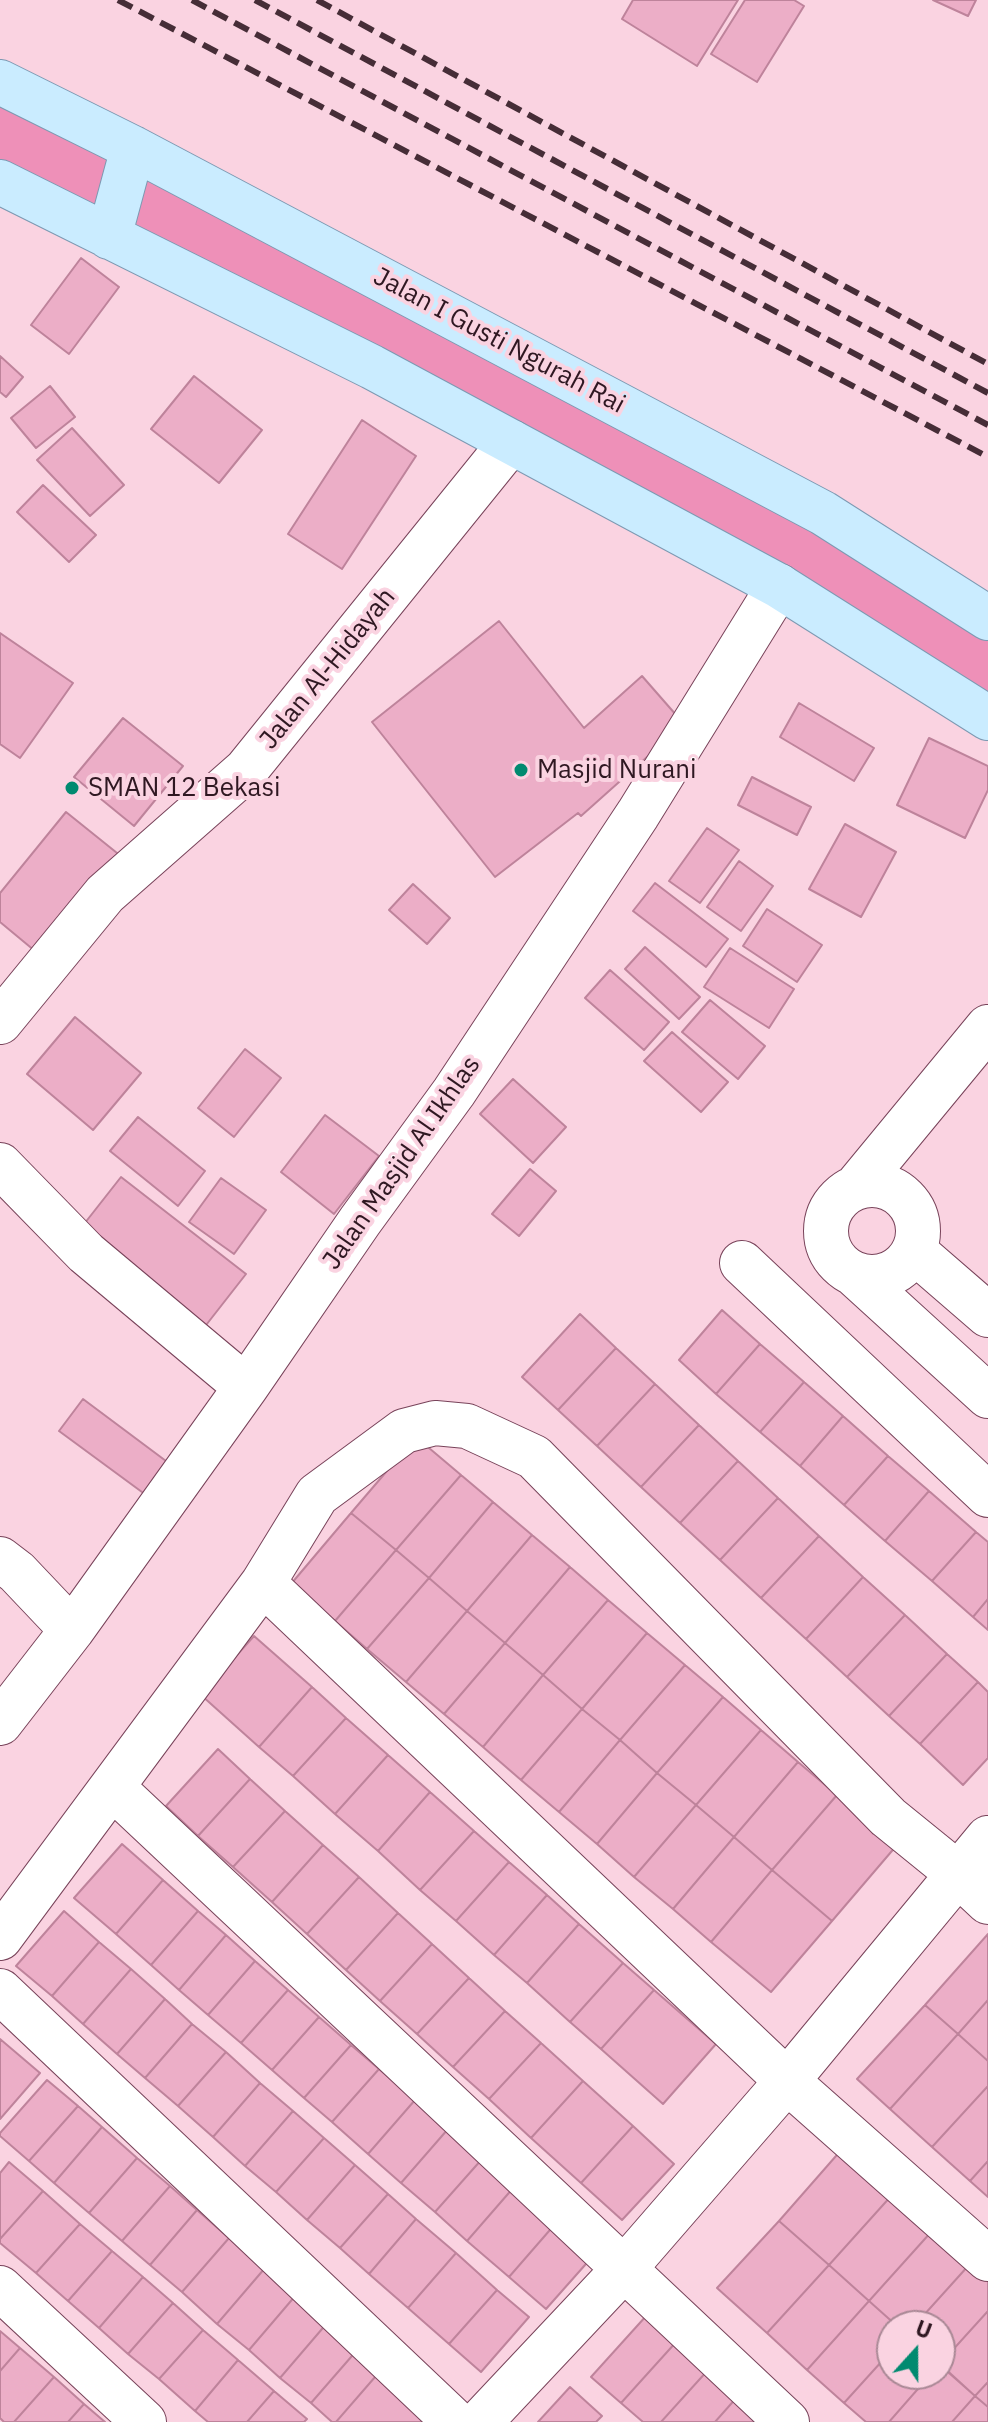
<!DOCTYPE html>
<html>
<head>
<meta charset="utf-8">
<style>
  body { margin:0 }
  #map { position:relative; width:988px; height:2422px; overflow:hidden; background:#fad3e1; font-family:"IBM Plex Sans",sans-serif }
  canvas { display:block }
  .north { position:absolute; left:876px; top:2310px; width:80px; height:80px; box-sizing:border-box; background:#fad3e1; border:2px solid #a98895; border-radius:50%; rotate:21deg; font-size:22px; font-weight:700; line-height:32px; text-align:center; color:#2f1822 }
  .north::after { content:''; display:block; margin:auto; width:28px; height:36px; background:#008a70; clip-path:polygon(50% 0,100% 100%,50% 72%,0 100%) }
</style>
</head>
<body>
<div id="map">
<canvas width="988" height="2422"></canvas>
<div class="north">U</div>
</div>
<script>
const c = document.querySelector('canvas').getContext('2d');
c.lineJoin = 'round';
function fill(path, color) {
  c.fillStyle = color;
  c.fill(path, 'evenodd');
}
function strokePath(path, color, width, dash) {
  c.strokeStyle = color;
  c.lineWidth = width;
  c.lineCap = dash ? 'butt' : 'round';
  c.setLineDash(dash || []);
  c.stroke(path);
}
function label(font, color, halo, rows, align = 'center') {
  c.font = font + ' "IBM Plex Sans",sans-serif';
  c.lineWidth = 8;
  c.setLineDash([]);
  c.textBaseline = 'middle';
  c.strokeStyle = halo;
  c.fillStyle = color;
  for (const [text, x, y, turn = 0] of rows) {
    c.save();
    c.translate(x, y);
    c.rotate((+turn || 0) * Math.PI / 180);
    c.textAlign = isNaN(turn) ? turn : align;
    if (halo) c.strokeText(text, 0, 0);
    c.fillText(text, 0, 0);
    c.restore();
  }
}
fill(new Path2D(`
  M0 82 988 618V718L0 182Z`), '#ee90b8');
const building = new Path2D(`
  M633 0H738L697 66 622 19Z
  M745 0H794L804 6 757 82 711 54Z
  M933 0H976L968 16Z
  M81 258 119 287 69 354 31 325Z
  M0 356 23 377 6 397 0 392Z
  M194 376 262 430 219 483 151 429Z
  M50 386 75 417 36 448 11 418Z
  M362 420 416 456 342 569 288 534Z
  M72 428 124 485 90 516 37 460Z
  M43 485 96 535 69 562 17 512Z
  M499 621 584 728 642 676 684 724 581 816 578 813 495 877 372 722Z
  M0 633 73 683 20 758 0 744Z
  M799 703 874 748 854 781 780 737Z
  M123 718 183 766 134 826 74 777Z
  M929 738 988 766V790L965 838 897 805Z
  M752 777 811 807 797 835 738 805Z
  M66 812 122 857 41 956 0 922V893Z
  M845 824 896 852 861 917 809 889Z
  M707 828 739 850 700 903 669 881Z
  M739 861 773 886 741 931 707 907Z
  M655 883 728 939 706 967 633 911Z
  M413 884 450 918 427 944 389 910Z
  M767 909 822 945 797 982 743 946Z
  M645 947 700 997 679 1019 625 969Z
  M730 948 794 989 769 1028 704 987Z
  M610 970 669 1022 644 1050 585 998Z
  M710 1000 765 1046 738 1079 682 1032Z
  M75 1017 141 1073 93 1130 27 1074Z
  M672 1032 728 1082 701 1112 644 1061Z
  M245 1049 281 1078 234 1137 198 1108Z
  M513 1079 566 1127 533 1163 480 1114Z
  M325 1115 379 1156 334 1214 281 1172Z
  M138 1117 205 1171 178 1206 110 1151Z
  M530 1169 556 1191 519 1236 492 1214Z
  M121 1177 246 1274 203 1329 77 1233Z
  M221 1178 266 1210 234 1254 189 1222Z
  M722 1310 760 1344 716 1394 679 1360Z
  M580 1314 616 1348 558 1410 522 1377Z
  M760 1344 804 1382 760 1432 716 1394Z
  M616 1348 655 1384 597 1446 558 1410Z
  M804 1382 843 1416 800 1466 760 1432Z
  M655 1384 699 1425 641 1487 597 1446Z
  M83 1399 170 1464 146 1495 59 1431Z
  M843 1416 888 1456 844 1505 800 1466Z
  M699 1425 738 1461 680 1523 641 1487Z
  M416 1437 461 1475 396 1550 351 1513Z
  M888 1456 929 1491 885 1541 844 1505Z
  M738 1461 778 1498 720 1560 680 1523Z
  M461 1475 493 1502 429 1578 396 1550Z
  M929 1491 976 1532 932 1581 885 1541Z
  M778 1498 819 1536 761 1598 720 1560Z
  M493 1502 532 1535 467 1611 429 1578Z
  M351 1513 396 1550 335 1621 291 1584Z
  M976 1532 988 1542V1599L973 1617 932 1581Z
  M532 1535 570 1567 505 1643 467 1611Z
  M819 1536 863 1577 806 1639 761 1598Z
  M396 1550 429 1578 367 1649 335 1621Z
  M570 1567 608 1600 543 1675 505 1643Z
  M863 1577 905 1615 847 1677 806 1639Z
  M429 1578 467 1611 406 1682 367 1649Z
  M988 1599V1630L973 1617Z
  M608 1600 647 1633 582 1709 543 1675Z
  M467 1611 505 1643 444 1714 406 1682Z
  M905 1615 947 1654 889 1716 847 1677Z
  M647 1633 685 1665 620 1740 582 1709Z
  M254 1636 312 1687 259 1747 201 1695Z
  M505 1643 543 1675 483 1747 444 1714Z
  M947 1654 978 1682 920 1744 889 1716Z
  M685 1665 723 1697 657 1773 620 1740Z
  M543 1675 582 1709 521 1780 483 1747Z
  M978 1682 988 1692V1758L963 1785 920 1744Z
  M312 1687 346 1718 293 1776 259 1747Z
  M723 1697 761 1730 696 1805 657 1773Z
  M582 1709 620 1740 559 1812 521 1780Z
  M346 1718 388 1755 335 1814 293 1776Z
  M761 1730 798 1762 734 1837 696 1805Z
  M620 1740 657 1773 597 1844 559 1812Z
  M218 1749 250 1779 198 1836 166 1806Z
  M388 1755 430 1792 378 1851 335 1814Z
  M798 1762 837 1795 772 1870 734 1837Z
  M657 1773 696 1805 634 1877 597 1844Z
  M250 1779 285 1811 233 1867 198 1836Z
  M430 1792 474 1831 420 1890 378 1851Z
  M837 1795 897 1845 832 1921 772 1870Z
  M696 1805 734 1837 673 1909 634 1877Z
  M285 1811 323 1845 272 1902 233 1867Z
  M474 1831 509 1862 456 1921 420 1890Z
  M734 1837 772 1870 711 1942 673 1909Z
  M122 1844 163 1880 116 1934 74 1898Z
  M323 1845 359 1877 307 1934 272 1902Z
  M509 1862 547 1895 494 1955 456 1921Z
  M772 1870 832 1921 771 1992 711 1942Z
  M359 1877 398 1913 346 1970 307 1934Z
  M163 1880 198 1911 151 1965 116 1934Z
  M547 1895 579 1924 527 1983 494 1955Z
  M64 1911 99 1942 52 1996 16 1966Z
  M198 1911 226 1935 179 1990 151 1965Z
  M398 1913 432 1944 380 2001 346 1970Z
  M579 1924 623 1963 570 2022 527 1983Z
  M988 1934V2000L958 2034 925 2005Z
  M226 1935 255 1961 208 2015 179 1990Z
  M99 1942 131 1969 83 2024 52 1996Z
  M432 1944 469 1978 417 2034 380 2001Z
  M255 1961 288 1990 241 2043 208 2015Z
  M623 1963 654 1990 601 2049 570 2022Z
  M131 1969 165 1999 117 2054 83 2024Z
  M469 1978 505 2011 453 2067 417 2034Z
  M288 1990 319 2017 272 2070 241 2043Z
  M654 1990 716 2044 663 2104 601 2049Z
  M165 1999 192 2024 145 2078 117 2054Z
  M988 2000V2061L958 2034Z
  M925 2005 958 2034 890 2109 857 2079Z
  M505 2011 541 2043 489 2099 453 2067Z
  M319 2017 351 2045 304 2098 272 2070Z
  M192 2024 226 2052 178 2106 145 2078Z
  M958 2034 988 2061V2086L932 2147 890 2109Z
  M0 2039 40 2073 0 2119Z
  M541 2043 583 2081 531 2138 489 2099Z
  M351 2045 379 2069 332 2122 304 2098Z
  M226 2052 260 2083 213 2137 178 2106Z
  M379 2069 415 2100 368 2154 332 2122Z
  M47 2080 78 2106 29 2161 0 2136V2133Z
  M583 2081 633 2126 581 2183 531 2138Z
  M260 2083 293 2111 245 2166 213 2137Z
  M988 2086V2161L970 2181 932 2147Z
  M415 2100 448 2129 401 2183 368 2154Z
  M78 2106 102 2127 54 2183 29 2161Z
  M293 2111 324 2138 276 2192 245 2166Z
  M633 2126 674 2164 622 2220 581 2183Z
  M102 2127 137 2158 89 2213 54 2183Z
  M448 2129 482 2159 435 2212 401 2183Z
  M324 2138 355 2165 307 2220 276 2192Z
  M850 2140 901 2185 829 2265 779 2221Z
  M137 2158 170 2186 122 2241 89 2213Z
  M482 2159 514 2187 467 2241 435 2212Z
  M988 2161V2197L970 2181Z
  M9 2162 43 2191 0 2239V2173Z
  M355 2165 388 2194 340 2248 307 2220Z
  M901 2185 941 2221 869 2301 829 2265Z
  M170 2186 197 2210 150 2265 122 2241Z
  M514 2187 556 2223 509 2277 467 2241Z
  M43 2191 80 2224 36 2273 0 2243V2239Z
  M388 2194 416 2219 369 2274 340 2248Z
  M197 2210 229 2238 182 2292 150 2265Z
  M416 2219 456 2253 408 2308 369 2274Z
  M779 2221 829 2265 767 2333 717 2288Z
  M941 2221 978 2255 914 2326H897L869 2301Z
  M556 2223 593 2256 546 2309 509 2277Z
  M80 2224 112 2251 68 2301 36 2273Z
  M229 2238 265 2268 217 2324 182 2292Z
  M112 2251 143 2277 99 2328 68 2301Z
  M456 2253 497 2290 449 2344 408 2308Z
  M978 2255 988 2264V2311L940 2364V2326H914Z
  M829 2265 869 2301 807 2370 767 2333Z
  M265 2268 296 2295 249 2350 217 2324Z
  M143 2277 173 2303 128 2354 99 2328Z
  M497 2290 529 2317 481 2372 449 2344Z
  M296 2295 328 2322 280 2378 249 2350Z
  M869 2301 897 2326H892V2350L844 2403 807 2370Z
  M173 2303 203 2330 159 2379 128 2354Z
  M988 2311V2382L975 2396 940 2364Z
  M647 2315 677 2341 621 2403 591 2377Z
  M328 2322 358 2349 311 2403 280 2378Z
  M203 2330 238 2360 195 2411 159 2379Z
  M0 2331 20 2348 0 2371Z
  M677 2341 708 2370 661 2422H643L621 2403Z
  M20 2348 54 2377 14 2422H4L0 2418V2371Z
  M358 2349 382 2369 336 2422H332L311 2403Z
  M892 2350V2374H931L889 2422H866L844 2403Z
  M238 2360 274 2391 247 2422H208L195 2411Z
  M940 2365 975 2396 952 2422H889L931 2374H940Z
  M382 2369 435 2422H336Z
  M708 2370 738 2396 715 2422H661Z
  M54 2377 84 2404 68 2422H14Z
  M988 2382V2407L975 2396Z
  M570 2387 602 2416 596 2422H538Z
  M274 2391 307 2419 304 2422H247Z
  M738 2396 767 2422H715Z
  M975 2396 988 2407V2422H952Z
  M84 2404 105 2422H68Z`);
fill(building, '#ecaec7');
strokePath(building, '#be839b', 2);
const street = new Path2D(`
  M0 1022 105 894 246 770 511 442
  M0 1165 86 1253 246 1387
  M826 1231a46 46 0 1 1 92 0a46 46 0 1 1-92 0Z
  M856 1187 988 1027
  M914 1251 988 1315
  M742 1263 988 1495
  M853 1273 988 1396
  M0 1559 17 1572 72 1630
  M263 1583 787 2081 988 2259
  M0 1723 72 1630 246 1387 360 1221 454 1092 638 814 779 586
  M112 1787 787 2422
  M0 1938 263 1583 317 1495 404 1431 435 1423 467 1426 534 1457 888 1817 957 1873 988 1902
  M0 1991 455 2422
  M0 2288 144 2422
  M480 2422 623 2270 787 2081 988 1838`);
const primary = new Path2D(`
  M0 82 133 148 823 513 988 618
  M0 182 372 367 779 586 988 718
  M109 237 133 148`);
strokePath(street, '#78435a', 46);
strokePath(primary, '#7d99b2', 46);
strokePath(street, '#fff', 44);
strokePath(primary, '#caecff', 44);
strokePath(new Path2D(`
  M118 0 988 457
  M192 0 988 425
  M255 0 988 393
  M317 0 988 364`), '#462d37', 6, [16, 8]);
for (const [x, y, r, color] of [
  [521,770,8,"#008a70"],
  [72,788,8,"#008a70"]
]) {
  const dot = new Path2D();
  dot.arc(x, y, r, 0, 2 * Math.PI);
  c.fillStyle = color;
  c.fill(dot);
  strokePath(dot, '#fad3e1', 3);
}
label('26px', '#2f1822', '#fad3e1', [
  ["Jalan I Gusti Ngurah Rai",499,341,28],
  ["Jalan Al-Hidayah",328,669,-51],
  ["Jalan Masjid Al Ikhlas",402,1163,-55]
]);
label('26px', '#2f1822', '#fad3e1', [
  ["Masjid Nurani",537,770],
  ["SMAN 12 Bekasi",88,788]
], 'left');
</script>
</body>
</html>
